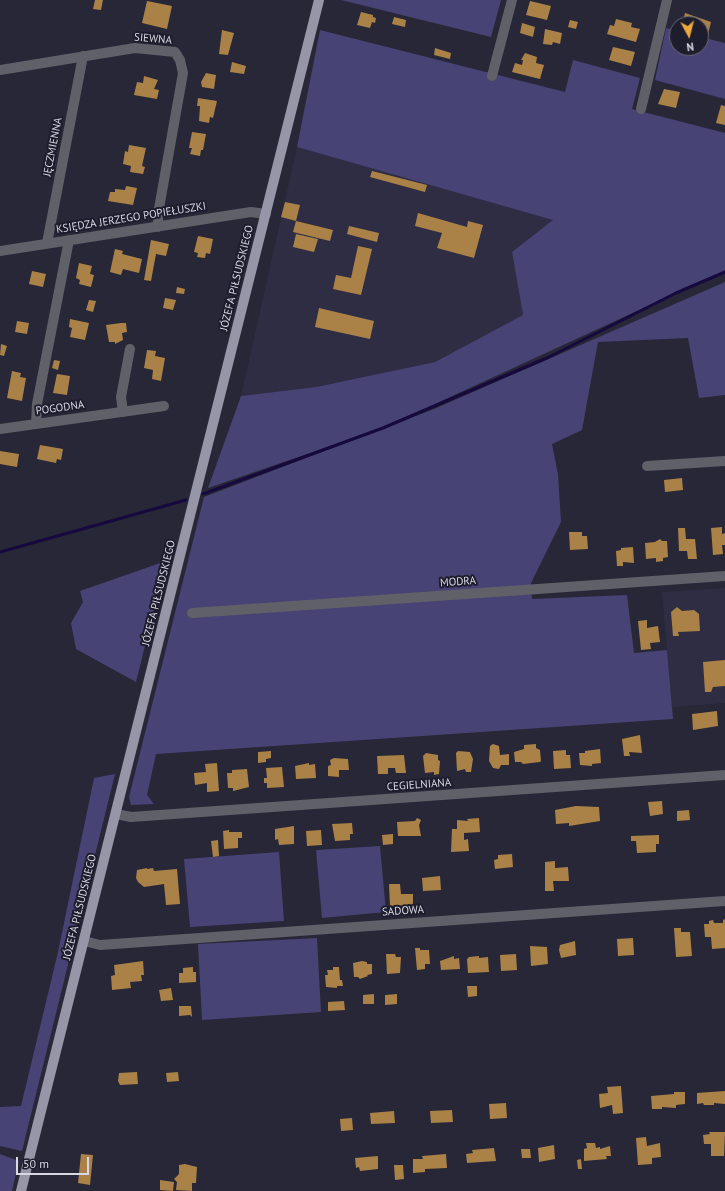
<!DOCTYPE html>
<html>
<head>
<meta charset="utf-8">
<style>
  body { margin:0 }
  #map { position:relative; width:725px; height:1191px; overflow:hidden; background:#272737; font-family:"PT Sans",sans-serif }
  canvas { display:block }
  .north { position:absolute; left:669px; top:16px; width:40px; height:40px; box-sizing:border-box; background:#1e1d2d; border:1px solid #686876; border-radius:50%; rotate:173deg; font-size:11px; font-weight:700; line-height:16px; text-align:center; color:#d8d8e3 }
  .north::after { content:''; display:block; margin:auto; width:14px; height:18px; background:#eca93a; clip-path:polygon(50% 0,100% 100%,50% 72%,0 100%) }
  .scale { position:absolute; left:16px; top:1157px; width:73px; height:18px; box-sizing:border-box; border:2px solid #d8d8e3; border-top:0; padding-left:5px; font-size:12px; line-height:14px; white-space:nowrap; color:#d8d8e3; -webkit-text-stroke:3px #1e1d2d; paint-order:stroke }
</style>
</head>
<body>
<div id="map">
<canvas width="725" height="1191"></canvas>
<div class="north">N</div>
<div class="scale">50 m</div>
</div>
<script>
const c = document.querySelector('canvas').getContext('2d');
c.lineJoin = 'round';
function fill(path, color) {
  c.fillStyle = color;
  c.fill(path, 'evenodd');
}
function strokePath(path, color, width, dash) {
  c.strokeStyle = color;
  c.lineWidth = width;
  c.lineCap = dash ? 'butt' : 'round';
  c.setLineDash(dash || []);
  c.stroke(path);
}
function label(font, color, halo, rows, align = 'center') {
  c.font = font + ' "PT Sans",sans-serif';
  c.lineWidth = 4;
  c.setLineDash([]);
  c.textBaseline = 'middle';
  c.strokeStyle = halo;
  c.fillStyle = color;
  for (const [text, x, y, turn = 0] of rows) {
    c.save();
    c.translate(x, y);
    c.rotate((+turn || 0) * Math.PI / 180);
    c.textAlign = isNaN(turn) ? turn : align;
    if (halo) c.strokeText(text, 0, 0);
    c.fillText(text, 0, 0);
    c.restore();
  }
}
fill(new Path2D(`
  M297 147 554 220 512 252 523 315 435 362 316 387 241 396Z
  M725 588V703L672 707 662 592Z`), '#2e2d43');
fill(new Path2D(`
  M341 0H501L491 37Z
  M666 28 677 31V48H701V37L725 43V99L655 80Z
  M320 30 565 92 573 60 640 78 632 109 725 133V272L676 293 383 428 208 488 241 396 316 387 435 362 523 315 512 252 553 220 297 147Z
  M725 282V395L699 398 688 338 598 342 582 430 552 444 558 474 561 522 531 583 532 599 627 595 634 653 667 650 673 719 156 754 147 795 154 804 131 805 129 797 204 497 434 409Z
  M166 561 136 682 76 649 71 623 83 602 80 591Z
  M115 774 22 1151 0 1146V1107L21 1106 58 952 94 778Z
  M380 846 386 912 322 918 316 850Z
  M279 852 284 921 190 927 184 859Z
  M317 938 321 1012 202 1020 198 944Z
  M0 1154 19 1161 12 1191H0Z`), '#474375');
strokePath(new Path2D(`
  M203 494 383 428 549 357 676 293 725 272
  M0 552 186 500`), '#16093d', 3);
fill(new Path2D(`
  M95 0H103L101 10 93 9Z
  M147 1 172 6 167 29 142 23Z
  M530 1 551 6 547 20 526 15Z
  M361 12 373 15V17L376 18 375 23 372 22 370 28 357 25Z
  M685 13 711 22 708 34 701 32V24H678L679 20 683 21Z
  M394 17 406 20 405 27 392 24Z
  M616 19 632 23 631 27 640 29 636 42 607 34 610 25 614 26Z
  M570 20 578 22 576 29 568 27Z
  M522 23 535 27 533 37 520 33Z
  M545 29 562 33 560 44 553 42 552 45 543 44Z
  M222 30 234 33 228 55 219 54Z
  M613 47 635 52 631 66 609 60Z
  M435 48 451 53 450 59 434 55Z
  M525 53 537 57 536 63 544 65 540 79 512 72 515 63 522 65 523 60H521Z
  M232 62 246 66 244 74 230 72Z
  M206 73 216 75 214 89 202 87 201 82Z
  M144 76 158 80 154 89 159 90 157 99 134 95 137 82 143 83Z
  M664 89 680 92 676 108 658 104Z
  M198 98 217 101 213 118 210 117 209 123 199 121 200 106H197Z
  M721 105 725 106V125L716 123Z
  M192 132 206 134 203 150H201L200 156 190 154 192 148H189Z
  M129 145 146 148 142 166 145 167 143 174 130 172 131 166 123 164 125 151 128 152Z
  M372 171 427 185 425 192 370 177Z
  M126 186 137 188 133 205 108 201 110 192H115V189L125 190Z
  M285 202 300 205 296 221 281 217Z
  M418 213 467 227 468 221 483 225 474 258 437 248 442 233 415 226Z
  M296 221 333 230 330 241 293 232Z
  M349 226 379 233 377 242 347 234Z
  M296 234 318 239 314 252 293 247Z
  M198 236 213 239 210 254 206 253 205 258 197 257 198 253 194 252Z
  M151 240 169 244 166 256 156 254 151 281 144 280Z
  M358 246 372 249 361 295 333 289 336 275 351 278Z
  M115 249 123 251 122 254 142 259 139 273 123 269 121 275 110 272Z
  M79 263 92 266 90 274 94 275 91 287 79 284 80 280 76 278Z
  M32 271 46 274 43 287 29 284Z
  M177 287 185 289 184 294 176 293Z
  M165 298 176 300 173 310 163 308Z
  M89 300 96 301 93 312 86 310Z
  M319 308 374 321 370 339 315 327Z
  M70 319 89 323 85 340 70 337 72 328 69 327Z
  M17 321 29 323 27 334 15 332Z
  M121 323H126L127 332 122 333 123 340 115 344V342H109L106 325Z
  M1 344 7 346 4 356 0 355Z
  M147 350 156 351 155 356 165 358 161 381 152 379 153 370 144 368Z
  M54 360 60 361 58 370 52 368Z
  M12 371 21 373 20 377 26 378 22 401 7 398Z
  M57 374 70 376 67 395 53 393Z
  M40 445 63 449 61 460 57 459 56 463 37 459Z
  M0 451 19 454 17 467 0 464Z
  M682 478 683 490 665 492 664 480Z
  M722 527V534L725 533V545H722L723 554 713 555 711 528Z
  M678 528H685L686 539H695L697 559H688L687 551H679Z
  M569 532H582V536H587L588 549 570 550Z
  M660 539 662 541H667L668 557 663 558V561L656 562V558L646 559 645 543 655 542Z
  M633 547 634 563 623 562V566H617L616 551 621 550V548Z
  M677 607 682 611 694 610 699 614 700 631 678 632 679 636H673L671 612Z
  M647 620V628L658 626 660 642 650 643 651 649 641 650 638 621Z
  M725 660V686L713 687 711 692H705L703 662Z
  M717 711 718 726 693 730 692 714Z
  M640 735 642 753 629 752 630 756H624L622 739Z
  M493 744 499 746 500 755 509 754V765H501L499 769 493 768 489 761 490 746Z
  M536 744V748L540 750 541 761 540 762 523 764 521 762H515L514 752 524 749V745Z
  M600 749 601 763 592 764V766L580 765 579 753H585V751Z
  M566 750V755H570L571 768 554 769 553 751Z
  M271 751V758L266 759V762L258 763V752Z
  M458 751 470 752 473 759 471 772H466L465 769 457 771 456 753Z
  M426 753 438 755V760L440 761 439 774 434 775V772L425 773 423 756Z
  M404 755 406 773H396L395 768H388V774H378L377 756Z
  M334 758 348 759 349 770H339V777L328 776V766L331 765 330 760Z
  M217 763 219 791 207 792V783L195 785 194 773 206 772 205 764Z
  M309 763V765L315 764 316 778 296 779 295 766Z
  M282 767 284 787 267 788V783H264V778H267L266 768Z
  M247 769 249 787 233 791V788H228L227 773H232V770Z
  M662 801 663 814 650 816 648 802Z
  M576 806 599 807 600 821 569 826V823L556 824 555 810Z
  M689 810 690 820 677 821V811Z
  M417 818 421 820 419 825 421 836H398L397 822 415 821Z
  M479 818 480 832 464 833V840L468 839 469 851 451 852 452 829H457V820L468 821 467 819Z
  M352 823 353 834H350V840L335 841 332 824Z
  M294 826V844L279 845 278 839 275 840V829Z
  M229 830V832H242V838H238V848L224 849 223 831Z
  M321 830 322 845 307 846 306 831Z
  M393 834V844L383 845 382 835Z
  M659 835V844H656V852L637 853 636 841H631V836Z
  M218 840 219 856 213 857 211 841Z
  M512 854 513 867 495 869 494 860 498 859V855Z
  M555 861V868L568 867 569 881H553L554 891H545V862Z
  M147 868V869L153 868 154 871 177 869 180 904 166 905 164 884 144 887 138 882 136 878 137 870Z
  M440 876 441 890 423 891 422 878Z
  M389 884H400L401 894H413V905L390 906Z
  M725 919V948L712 949 711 937H705L704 924H709V921L713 920 714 923H723V920Z
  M674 928H681V932H690L692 956 676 957Z
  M633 938 634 955 618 956 617 939Z
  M575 941 576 955 561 958 559 950 560 945Z
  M530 946 547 947 548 964 531 966Z
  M415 948H420V950H429L430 964H425V969L417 970Z
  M386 954H395L396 957H401L400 973 387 974Z
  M516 954 517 970 501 971 500 955Z
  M454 956V959L459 958 460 969 441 970 440 961Z
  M479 956V958L488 957 489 972 468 973 467 959 469 957Z
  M143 961 144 975H141L142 981 130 982 131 988 112 990 111 976 115 975 114 965Z
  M362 961 367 962V964H372V974L367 975 368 976 360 979 358 977H354L353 963Z
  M193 967V972H196V982L179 983V973H183V968Z
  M333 967H339L340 980H342L343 986H337V988L326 987 325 975H328L327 970H333Z
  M467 986H477V996L468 997Z
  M171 988 173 1000 161 1001 159 990Z
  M374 994V1004H363V995Z
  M397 994V1004L385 1005V995Z
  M344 1001 345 1010 328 1011V1002Z
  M179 1006H191L192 1017 190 1015 179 1016Z
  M137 1072 138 1084 120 1085 118 1081 119 1073Z
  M178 1072 179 1081 167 1082 166 1073Z
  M621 1086 623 1113 613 1114 612 1105 600 1108 599 1094 608 1093 607 1087Z
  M725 1091V1104L714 1103V1105H704L703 1103 697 1104V1093Z
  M674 1092H685V1104L676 1105V1108L662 1107V1109H652L651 1096 674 1094Z
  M506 1103 507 1118 490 1119 489 1104Z
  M452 1110 453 1122 431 1123 430 1111Z
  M394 1111 395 1123 371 1124 370 1113Z
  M352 1118 353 1130 341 1131 340 1119Z
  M709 1132H725L724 1156H711V1144H704L703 1135 710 1134Z
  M646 1137 647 1146 660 1143 661 1157 652 1158V1164L638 1165 636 1138Z
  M586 1143H595L596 1148 600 1147V1149L610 1146 611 1156H606L607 1159 584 1161V1149L587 1148Z
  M554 1145 555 1159 539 1162 538 1148Z
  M494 1148 496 1161 467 1163 466 1154 473 1153 472 1150Z
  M521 1149H530L531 1158H522Z
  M81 1154 93 1155 90 1185 78 1183Z
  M446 1154 447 1168 425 1169V1172L413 1173V1159H423L422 1156Z
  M378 1156V1169L360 1171 359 1167 356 1168 355 1158Z
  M581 1159 582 1169H578L577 1160Z
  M185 1164 197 1167 196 1183H192V1191L176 1190 177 1182 174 1179 179 1174V1165Z
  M394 1165H403L404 1179 395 1180Z
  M160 1180 174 1182 173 1191 160 1190Z`), '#aa8247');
strokePath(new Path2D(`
  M0 70 135 48 175 52 180 60 183 73 158 214V227
  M492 76 512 0
  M641 109 667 0
  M47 243 83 56
  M0 251 251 212 266 214
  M123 412 121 397 130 349
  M36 424 37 404 69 240
  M0 429 164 406
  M647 466 725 461
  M192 613 725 576
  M116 814 131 817 725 775
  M84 941 100 945 725 901`), '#606068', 10);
strokePath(new Path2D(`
  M21 1191 319 0`), '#9696a8', 10);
label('11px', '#d8d8e3', '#1e1d2d', [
  ["SIEWNA",153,39,5],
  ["JĘCZMIENNA",53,147,-79],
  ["KSIĘDZA JERZEGO POPIEŁUSZKI",131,218,-9],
  ["JÓZEFA PIŁSUDSKIEGO",237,278,-76],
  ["POGODNA",60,408,-8],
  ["MODRA",458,582,-4],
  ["JÓZEFA PIŁSUDSKIEGO",159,593,-76],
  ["CEGIELNIANA",419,785,-4],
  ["JÓZEFA PIŁSUDSKIEGO",80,907,-76],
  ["SADOWA",403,911,-4]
]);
</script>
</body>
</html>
